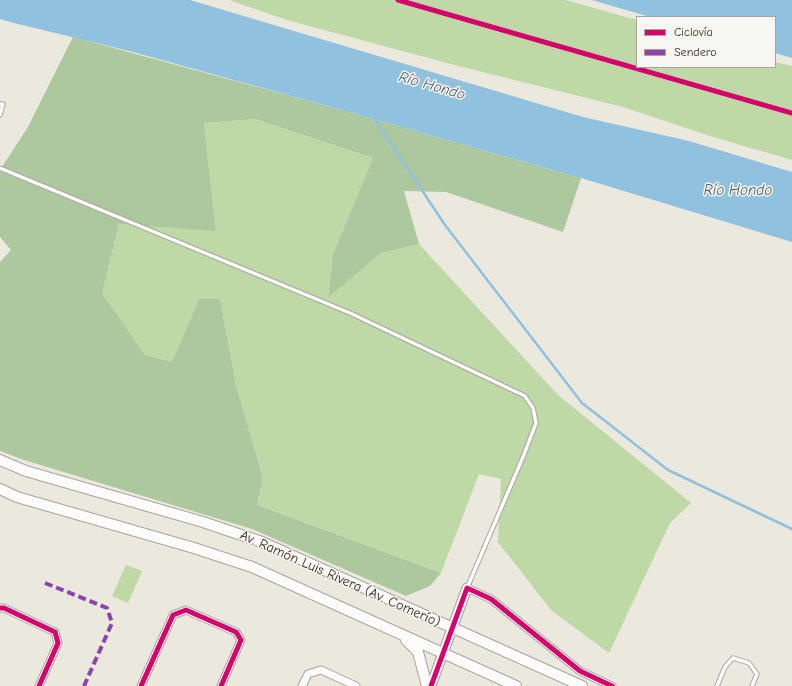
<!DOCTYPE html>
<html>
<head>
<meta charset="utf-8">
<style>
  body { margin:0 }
  #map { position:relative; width:792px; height:686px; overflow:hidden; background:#ebe8de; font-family:"Comic Neue",sans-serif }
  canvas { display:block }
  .legend { position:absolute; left:636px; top:16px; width:140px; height:52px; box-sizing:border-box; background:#f6f6f2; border:1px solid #aba49d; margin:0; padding:5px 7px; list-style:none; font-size:12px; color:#3b2a1e }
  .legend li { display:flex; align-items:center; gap:8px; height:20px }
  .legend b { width:20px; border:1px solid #aba49d }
</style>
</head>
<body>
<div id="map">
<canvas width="792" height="686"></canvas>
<ul class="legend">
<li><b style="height:5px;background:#d6006c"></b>Ciclovía</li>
<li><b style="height:5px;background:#8e44ad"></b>Sendero</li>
</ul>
</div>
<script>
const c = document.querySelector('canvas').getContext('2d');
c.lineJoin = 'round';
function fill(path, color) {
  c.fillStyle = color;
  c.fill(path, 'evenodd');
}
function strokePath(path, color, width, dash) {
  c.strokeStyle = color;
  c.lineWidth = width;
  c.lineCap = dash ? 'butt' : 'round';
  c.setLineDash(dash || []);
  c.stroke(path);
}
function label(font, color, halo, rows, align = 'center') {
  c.font = font + ' "Comic Neue",sans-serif';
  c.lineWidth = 3;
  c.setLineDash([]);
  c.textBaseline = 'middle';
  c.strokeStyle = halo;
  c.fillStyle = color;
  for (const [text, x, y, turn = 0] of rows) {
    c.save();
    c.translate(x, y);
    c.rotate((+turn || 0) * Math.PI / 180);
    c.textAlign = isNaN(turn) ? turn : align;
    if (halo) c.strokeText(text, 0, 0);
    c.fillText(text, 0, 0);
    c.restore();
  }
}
fill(new Path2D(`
  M229 0H565L637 20V67H775V62L792 66V160L713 137 623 107 462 67 287 20Z
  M255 119 373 158 333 254 328 298 381 253 419 244 558 395 691 503 670 523 609 653 551 610 498 542 501 479 479 474 441 573 257 505 263 478 236 385 220 299H199L172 362 145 355 102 293 119 224 216 230 204 123Z
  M126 565 142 571 128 603 112 596Z`), '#bed8a6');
fill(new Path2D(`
  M73 37 324 105 581 178 563 232 446 192 404 191 419 244 381 253 328 298 333 254 373 158 255 119 204 123 216 231 119 224 102 293 145 355 172 362 199 299H220L236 385 263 478 257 505 441 573 430 586 406 596 252 529 24 460 0 451V262L11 250 0 237V170L28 127Z`), '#adc89e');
fill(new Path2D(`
  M0 0H190L583 117 689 141 792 172V242L581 178 324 105 133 52 10 22 0 19Z
  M592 0H792V58L775 53V17H650Z`), '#90c1df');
strokePath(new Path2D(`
  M374 118 445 225 582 403 668 470 792 529`), '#90c1df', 2.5);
const lane = new Path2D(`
  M0 104H3L0 115
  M0 168 350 313 525 396 533 408 536 423 523 457 467 588
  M717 686 725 667 733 658 749 663 757 674 752 686`);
const street = new Path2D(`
  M467 588 491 599 580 671 612 686
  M0 608H4L55 632 58 643 39 686
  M141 686 173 615 186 610 236 632 241 640 221 686
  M302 686 308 674 321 670 356 686`);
const secondary = new Path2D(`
  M431 686 467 588`);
const primary = new Path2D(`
  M0 460 26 471 203 522 262 542 582 686
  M0 489 17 497 194 548 252 567 516 686
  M406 640 418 652 427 686`);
strokePath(lane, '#a8a49d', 5.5);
strokePath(street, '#a8a49d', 9);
strokePath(secondary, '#a8a49d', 11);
strokePath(primary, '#a8a49d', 12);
strokePath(new Path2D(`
  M425 0 637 61
  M659 67 792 105`), '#cccac7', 1.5, [1, 3]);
strokePath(lane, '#fcfcfa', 3.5);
strokePath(street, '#fcfcfa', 7);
strokePath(secondary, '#fcfcfa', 9);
strokePath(primary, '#fcfcfa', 10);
strokePath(new Path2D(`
  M45 583 107 608 112 623 84 686`), '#8e44ad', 4, [8, 4]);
strokePath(new Path2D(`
  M398 0 792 113
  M0 608H4L55 632 58 643 39 686
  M141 686 173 615 186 610 236 632 241 640 221 686
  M431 686 467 588 491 599 580 671 612 686`), '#d6006c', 5);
label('14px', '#3b2a1e', '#f6f6f2', [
  ["Av. Ramón Luis Rivera (Av. Comerío)",340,579,24]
]);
label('italic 15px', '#4b5962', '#f6f6f2', [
  ["Río Hondo",432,86,16],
  ["Río Hondo",738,191]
]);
</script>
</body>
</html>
